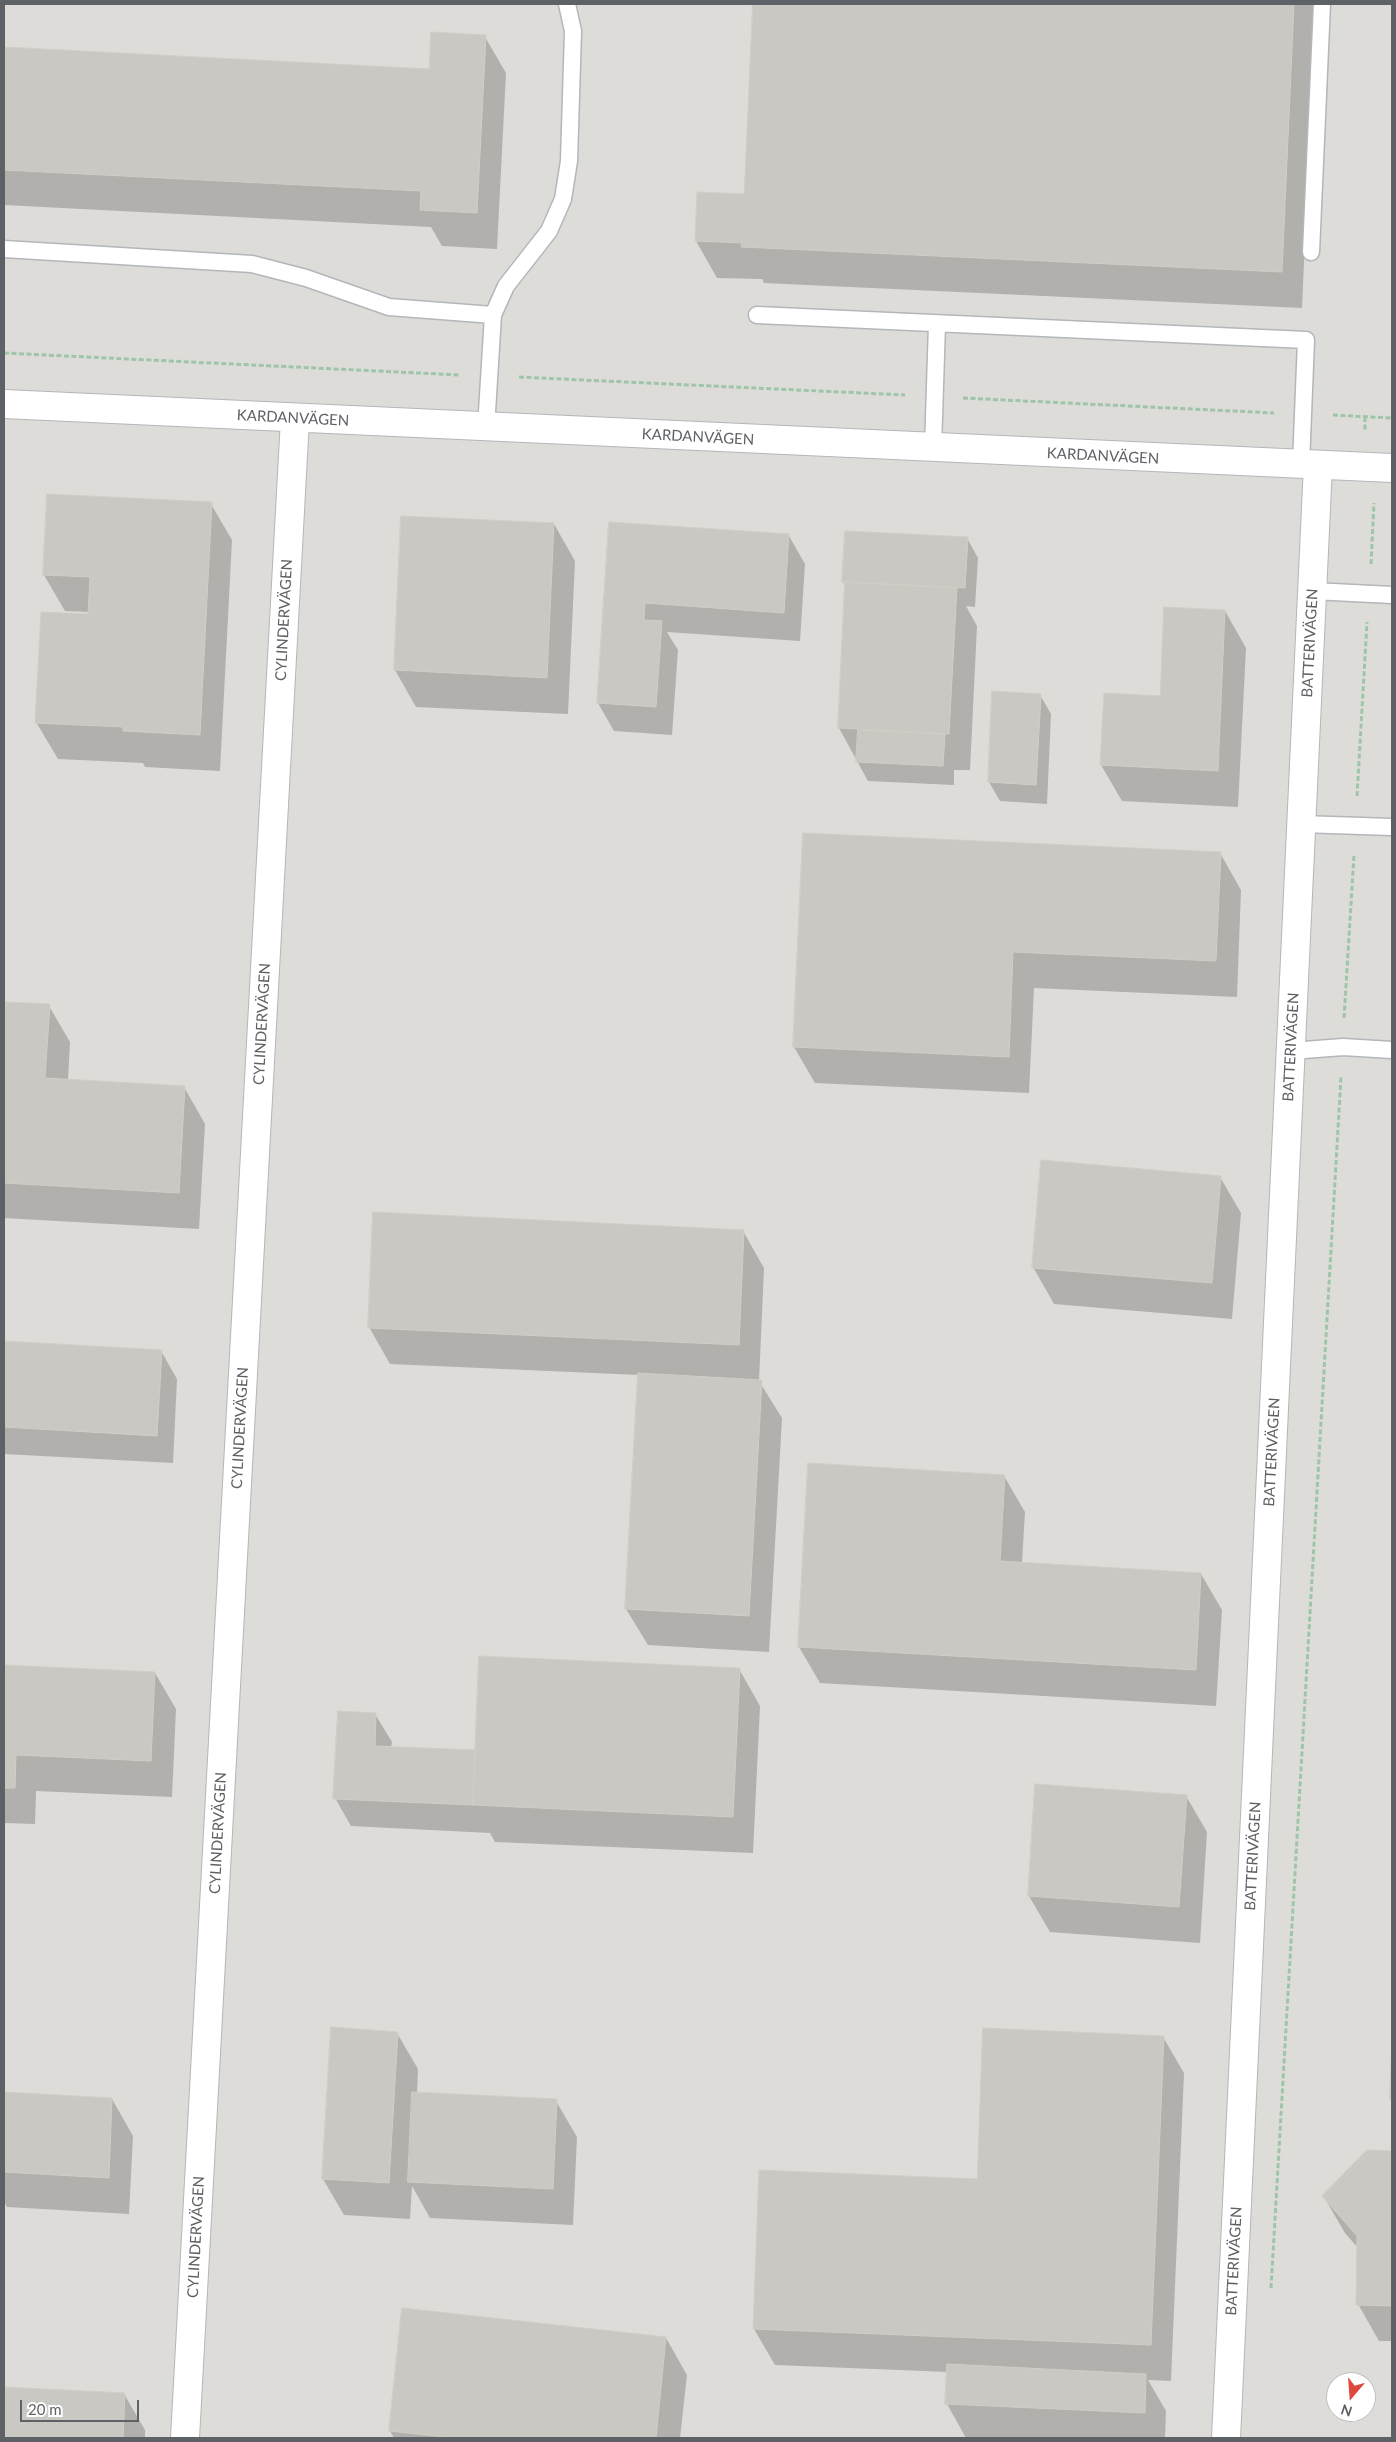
<!DOCTYPE html>
<html>
<head>
<meta charset="utf-8">
<style>
  body { margin:0 }
  #map { position:relative; width:1396px; height:2442px; overflow:hidden; background:#efede6; font-family:Lato,sans-serif }
  canvas { display:block }
  .frame { position:absolute; inset:0; border:5px solid #5e6165; pointer-events:none }
  .north { position:absolute; left:1326px; top:2372px; width:50px; height:50px; box-sizing:border-box; background:#fff; border:1px solid #bfc0c1; border-radius:50%; rotate:198deg; font-size:14px; font-weight:700; line-height:20px; text-align:center; color:#5e6165 }
  .north::after { content:''; display:block; margin:auto; width:18px; height:22px; background:#de483d; clip-path:polygon(50% 0,100% 100%,50% 72%,0 100%) }
  .scale { position:absolute; left:20px; top:2400px; width:119px; height:22px; box-sizing:border-box; border:2px solid #5e6165; border-top:0; padding-left:6px; font-size:15px; line-height:18px; white-space:nowrap; color:#5e6165; -webkit-text-stroke:4px #fff; paint-order:stroke }
</style>
</head>
<body>
<div id="map">
<canvas width="1396" height="2442"></canvas>
<div class="frame"></div>
<div class="north">N</div>
<div class="scale">20 m</div>
</div>
<script>
const c = document.querySelector('canvas').getContext('2d');
c.lineJoin = 'round';
function fill(path, color) {
  c.fillStyle = color;
  c.fill(path, 'evenodd');
}
function strokePath(path, color, width, dash) {
  c.strokeStyle = color;
  c.lineWidth = width;
  c.lineCap = dash ? 'butt' : 'round';
  c.setLineDash(dash || []);
  c.stroke(path);
}
function label(font, color, halo, rows, align = 'center') {
  c.font = font + ' Lato,sans-serif';
  c.lineWidth = 4.5;
  c.setLineDash([]);
  c.textBaseline = 'middle';
  c.strokeStyle = halo;
  c.fillStyle = color;
  for (const [text, x, y, turn = 0] of rows) {
    c.save();
    c.translate(x, y);
    c.rotate((+turn || 0) * Math.PI / 180);
    c.textAlign = isNaN(turn) ? turn : align;
    if (halo) c.strokeText(text, 0, 0);
    c.fillText(text, 0, 0);
    c.restore();
  }
}
fill(new Path2D(`
  M4 4H1392V2438H4ZM1336 2382H1366V2412H1336Z`), '#dedcd8');
fill(new Path2D(`
  M754 4H1315L1302 308 764 283 762 279 717 278 696 241 698 193 745 195Z
  M485 37 506 73 497 249 442 246 431 227 4 205V48L430 70Z
  M211 504 232 540 220 771 145 767 143 763 58 759 36 722 89 612 65 611 44 575Z
  M403 517 554 524 575 561 568 714 416 707 395 670Z
  M610 523 789 536 805 564 800 641 667 632 678 650 672 735 614 731 598 703Z
  M967 538 978 558 975 607 966 606 977 626 970 770H954V785L868 781 839 728 846 587 843 582Z
  M1225 611 1246 648 1238 807 1122 801 1101 765 1161 697Z
  M993 692 1040 695 1051 714 1047 804 1000 801 989 782Z
  M1220 853 1241 890 1237 997 1034 988 1029 1093 815 1083 794 1047Z
  M4 1003 49 1006 70 1042 68 1081 184 1087 205 1124 199 1229 4 1218Z
  M1220 1177 1241 1213 1232 1319 1054 1304 1033 1267Z
  M743 1231 764 1268 759 1381 782 1418 769 1652 648 1645 626 1609 639 1375 390 1364 369 1327Z
  M4 1343 161 1351 177 1379 173 1463 4 1454Z
  M1004 1476 1025 1512 1022 1563 1201 1574 1222 1610 1216 1706 820 1683 799 1647Z
  M4 1666 155 1673 176 1709 172 1797 36 1791 35 1824 4 1823Z
  M739 1669 760 1706 753 1853 495 1842 490 1833 351 1826 335 1798 375 1714 392 1742 391 1748 474 1752 476 1755Z
  M1036 1786 1186 1796 1207 1832 1200 1943 1050 1932 1029 1896Z
  M397 2033 418 2069 417 2094 556 2101 577 2137 573 2225 430 2218 412 2186 410 2219 344 2215 323 2179Z
  M1163 2037 1184 2073 1171 2381 1148 2380 1166 2411 1165 2438H966L947 2404 948 2372 775 2365 754 2329 978 2180Z
  M4 2093 112 2099 133 2136 129 2214 7 2207 4 2201Z
  M1367 2152 1392 2153V2341H1379L1358 2304V2248L1345 2233 1324 2197Z
  M666 2338 687 2375 680 2438H394L390 2431Z
  M4 2389 124 2394 145 2430V2438H4Z`), '#0003');
const building = new Path2D(`
  M753 4H1294L1282 272 741 247 742 243 695 241 697 192 744 194Z
  M431 32 486 35 477 213 420 210 421 191 4 170V47L429 69Z
  M47 494 212 502 200 735 123 731V727L35 723 41 612 88 614 90 577 43 575Z
  M401 516 554 523 547 678 394 670Z
  M609 522 789 534 784 613 645 603 644 620 662 621 656 707 597 703Z
  M845 531 968 537 965 588 842 582Z
  M845 582 957 588 949 734 838 728Z
  M1164 607 1225 610 1218 771 1100 765 1104 693 1160 696Z
  M992 691 1041 694 1036 785 988 782Z
  M858 730 945 734 943 766 856 762Z
  M803 833 1221 852 1216 961 1013 952 1009 1057 793 1047Z
  M4 1002 50 1004 45 1078 185 1086 179 1193 4 1183Z
  M1041 1160 1221 1176 1212 1283 1032 1268Z
  M373 1212 744 1230 739 1345 368 1328Z
  M4 1341 162 1350 157 1436 4 1427Z
  M638 1373 762 1380 749 1616 625 1609Z
  M808 1463 1005 1475 1000 1561 1201 1573 1196 1670 798 1647Z
  M479 1656 740 1668 733 1817 473 1805Z
  M4 1665 155 1672 151 1761 16 1755 15 1788H4Z
  M338 1711 376 1713 375 1746 475 1750 473 1805 333 1799Z
  M1035 1784 1187 1795 1179 1907 1028 1896Z
  M331 2027 398 2032 389 2183 322 2179Z
  M983 2028 1164 2036 1151 2345 753 2329 759 2170 977 2179Z
  M1392 2042V2099H1390Z
  M4 2092 112 2098 109 2178 4 2172Z
  M412 2092 557 2099 553 2189 408 2182Z
  M1367 2150 1392 2151V2306L1356 2305 1357 2236 1322 2196Z
  M402 2308 666 2337 656 2438H454L389 2431Z
  M947 2364 1146 2374 1145 2413 945 2404Z
  M4 2387 125 2393 123 2438H4Z`);
fill(building, '#cac8c2');
strokePath(building, '#d3cec5', 1);
const service = new Path2D(`
  M4 249 252 264 306 278 389 307 493 315
  M1311 252 1322 4
  M757 315 1306 340 1301 464
  M486 428 493 315 506 286 549 231 563 199 569 161 573 31 567 4
  M933 448 937 324
  M1313 591 1392 595
  M1301 824 1392 827
  M1291 1051 1343 1047 1392 1050`);
const minor = new Path2D(`
  M4 404 1392 468
  M185 2438 295 419
  M1226 2438 1318 465`);
strokePath(service, '#b3b6ba', 19);
strokePath(minor, '#b3b6ba', 30);
strokePath(new Path2D(`
  M4 353 460 375
  M519 377 905 395
  M963 398 1274 413
  M1333 415 1392 418
  M1365 417V431
  M1371 564 1374 503
  M1357 796 1367 622
  M1344 1018 1354 855
  M1271 2288 1341 1077`), '#9ec5a9', 3, [5, 2.5]);
strokePath(service, '#fff', 16);
strokePath(minor, '#fff', 28);
label('15px', '#5e6165', '#fff', [
  ["KARDANVÄGEN",293,418,3],
  ["KARDANVÄGEN",698,437,3],
  ["KARDANVÄGEN",1103,456,3],
  ["CYLINDERVÄGEN",284,620,-87],
  ["BATTERIVÄGEN",1310,643,-87],
  ["CYLINDERVÄGEN",262,1024,-87],
  ["BATTERIVÄGEN",1291,1047,-87],
  ["CYLINDERVÄGEN",240,1428,-87],
  ["BATTERIVÄGEN",1272,1452,-87],
  ["CYLINDERVÄGEN",218,1833,-87],
  ["BATTERIVÄGEN",1253,1856,-87],
  ["CYLINDERVÄGEN",196,2237,-87],
  ["BATTERIVÄGEN",1234,2261,-87]
]);
</script>
</body>
</html>
